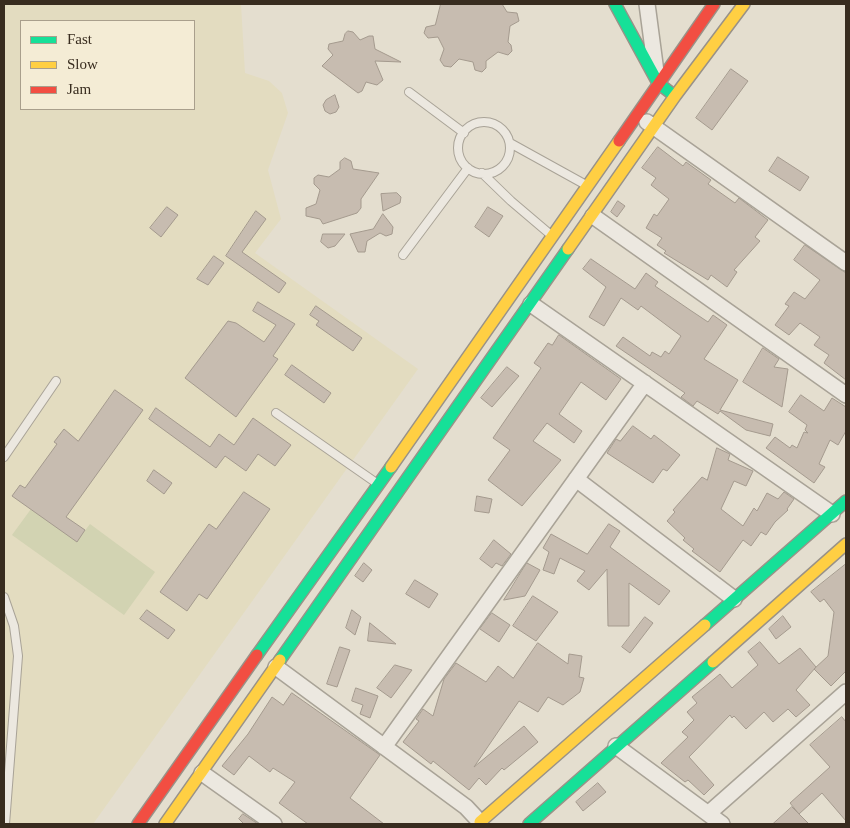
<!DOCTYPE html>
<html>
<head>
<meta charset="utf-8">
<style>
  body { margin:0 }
  #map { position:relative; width:850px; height:828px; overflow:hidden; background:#e4decf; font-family:"Times New Roman",serif }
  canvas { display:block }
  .frame { position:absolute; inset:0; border:5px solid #382c1f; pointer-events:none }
  .legend { position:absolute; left:20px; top:20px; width:175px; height:90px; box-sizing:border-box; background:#f4ecd5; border:1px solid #a99f8c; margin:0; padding:6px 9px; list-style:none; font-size:15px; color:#382c1f }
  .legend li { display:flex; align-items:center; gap:10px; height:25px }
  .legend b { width:25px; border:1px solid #a99f8c }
</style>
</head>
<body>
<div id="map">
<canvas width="850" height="828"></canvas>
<div class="frame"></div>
<ul class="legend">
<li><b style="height:6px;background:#16e098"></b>Fast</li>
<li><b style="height:6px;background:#ffcf43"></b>Slow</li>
<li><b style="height:6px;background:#f24e42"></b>Jam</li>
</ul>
</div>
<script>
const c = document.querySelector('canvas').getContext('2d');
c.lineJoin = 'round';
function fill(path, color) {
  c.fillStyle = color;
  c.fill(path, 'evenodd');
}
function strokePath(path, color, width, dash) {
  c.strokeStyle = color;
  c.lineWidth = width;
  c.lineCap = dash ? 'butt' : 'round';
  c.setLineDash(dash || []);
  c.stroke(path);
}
fill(new Path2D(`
  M4 4H241L245 73 269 81 282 93 288 113 268 170 281 219 255 253 418 369 93 824H4ZM21 21H194V109H21Z`), '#e3dcc0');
fill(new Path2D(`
  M31 509 77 541 90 524 155 572 124 615 12 535Z`), '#d2d3b2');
const building = new Path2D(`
  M441 4H502L507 12 517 13 519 21 510 26 508 42 511 45 512 51 508 55 498 52 486 61V68L482 72 475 70 473 62 459 59 451 67 444 66 440 60 444 49 438 37 428 38 424 33 426 27 435 25Z
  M348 31 353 32 360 40 369 36H373L375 49 401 62 375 61 383 80 377 85 366 82 362 91 358 93 322 66 333 55 328 49 329 44 343 41 345 34Z
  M731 69 748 81 712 130 696 118Z
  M335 95 339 107 336 112 330 114 325 111 323 105 326 100Z
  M658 147 683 166 686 162 711 180 708 184 735 203 739 198 768 220 755 237 760 241 734 270 737 272 727 287 711 275 708 280 664 253 666 251 657 245 662 238 646 228 654 214 657 216 669 199 651 185 656 178 642 168Z
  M778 157 809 177 800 191 769 171Z
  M345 158 351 161 353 169 379 173 361 199V208L357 213 323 224 320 219 306 216V208L316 204 320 190 314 184V178L318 175 329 177 340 169V162Z
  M397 193 401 197 400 203 383 211 381 194Z
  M618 201 625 206 617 217 611 212Z
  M167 207 178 215 161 237 150 228Z
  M488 207 503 216 489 237 475 227Z
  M256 211 266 219 242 252 286 283 279 293 226 256Z
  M383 214 393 227 392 234 386 236 380 233 367 241 365 252H358L350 234 373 229Z
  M323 234H345L335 246 328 248 321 242Z
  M805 245 846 273V380L824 363 829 355 814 345 820 337 800 323 789 335 775 325 789 306 785 304 794 292 805 299 820 280 794 260Z
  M214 256 224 263 208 285 197 279Z
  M591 259 635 289 646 273 658 282 655 286 690 310 708 322 713 315 727 325 704 359 738 380 720 410 773 424 770 436 746 430 720 411 718 414 697 401 693 406 681 397 685 393 616 346 623 337 650 356 652 352 661 357 665 351 669 354 681 336 641 306 638 310 621 298 604 326 589 317 606 287 583 269Z
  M258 302 295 324 273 356 278 359 236 417 185 378 228 321 236 323 264 342 276 325 253 311Z
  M316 306 362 338 353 351 316 325 319 321 310 315Z
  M559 335 621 379 606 400 581 382 559 414 582 431 574 443 547 423 533 441 561 460 522 506 488 480 510 450 493 438 541 368 534 363 548 343 552 345Z
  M763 348 779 359 774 367 788 369 782 407 743 382Z
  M292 365 331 393 324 403 285 375Z
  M507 367 519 376 492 407 481 398Z
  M115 390 143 410 66 517 85 530 77 542 12 496 20 485 25 488 57 444 54 442 64 429 78 441Z
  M801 395 824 411 832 398 846 407V431L838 445 830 440 819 464 825 467 814 483 766 448 775 437 790 448 792 445 797 448 804 432 808 433 805 430 807 425 789 412Z
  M156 408 210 447 219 434 234 445 253 418 291 445 275 466 258 454 246 471 225 456 216 468 149 419Z
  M633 426 651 439 654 435 680 455 667 471 663 469 653 483 607 453 616 439 620 441Z
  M717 448 730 454 728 460 753 471 746 486 734 481 721 509 743 526 754 508 757 511 767 493 778 499 784 492 794 499 787 509 788 510 775 522 766 535 761 532 751 546 743 540 720 572 692 551 694 549 683 540 685 538 667 521 675 512 673 510 702 477 707 480Z
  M154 470 172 483 164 494 147 481Z
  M244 492 270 509 207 599 199 594 187 611 160 592 209 524 216 529Z
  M477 496 492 499 489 513 475 511Z
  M609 524 620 531 610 547 670 591 659 605 629 583V626H608L607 569 589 590 577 581 585 571 560 558 554 574 543 570 549 552 543 548 551 534 587 554Z
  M494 540 511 554 502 566 496 563 492 568 480 559Z
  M364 563 372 570 363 582 355 576Z
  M527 563 540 570 525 596 504 600Z
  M846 564V671L831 686 814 669 828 656 834 612 824 599 820 602 811 592Z
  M415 580 438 594 429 608 406 594Z
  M533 596 558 612 536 641 513 626Z
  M147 610 175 630 168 639 140 619Z
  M352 610 361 617 355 635 346 628Z
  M492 613 510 625 499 642 480 629Z
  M783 616 791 627 776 639 769 629Z
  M645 617 653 623 630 653 622 647Z
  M370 623 396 644 368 641Z
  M760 642 779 664 800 648 816 667 796 690 810 705 796 717 788 709 773 722 764 712 746 729 734 716 732 718 730 715 689 757 714 785 704 795 688 780 685 782 661 763 688 737 682 732 694 720 687 712 697 703 692 697 720 674 732 688 758 665 748 652Z
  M538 643 568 664 569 654 582 656 579 677 584 678 580 692 563 705 548 697 538 712 519 701 474 767 524 726 538 742 504 770 502 768 486 785 479 778 469 790 433 761 431 764 403 742 419 721 416 719 423 709 433 716 444 679 456 663 486 682 498 666 513 678Z
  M340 647 350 650 337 687 327 684Z
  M395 665 412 670 391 698 377 688Z
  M356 688 378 696 370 718 360 714 363 705 352 701Z
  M292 693 380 755 350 798 384 824H308L279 803 295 782 273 768 270 772 249 756 234 775 222 766 248 734 272 697 283 705Z
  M842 717 846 722V821L822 793 799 814 790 803 830 767 810 745Z
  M598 783 606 792 583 811 576 802Z
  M792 807 809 824H773Z
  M243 814 258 824H244L239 819Z`);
fill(building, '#c7bcb0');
strokePath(building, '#a49a8e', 1);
const lane = new Path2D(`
  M409 92 464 133
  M458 148a26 26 0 1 1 52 0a26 26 0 1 1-52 0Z
  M510 143 586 185
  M482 173 511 201 551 235
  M403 255 468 168
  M276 413 375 482
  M4 457 56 381
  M4 597 14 626 18 656 5 824`);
const street = new Path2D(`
  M647 4 656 72
  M647 122 846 263
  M593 216 846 395
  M531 304 832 514
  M576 479 734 599
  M276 667 466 807 480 822
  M616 746 722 824
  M384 747 645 383
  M202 773 274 824
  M709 813 846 692`);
const fast = new Path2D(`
  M615 4 658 83 671 93
  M705 625 846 501
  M257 655 391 467
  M280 660 568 249
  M529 824 713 662`);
const slow = new Path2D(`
  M568 249 675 96 744 4
  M391 467 619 141
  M713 662 846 544
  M480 822 705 625
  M165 824 280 660`);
const jam = new Path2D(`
  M619 141 714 4
  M138 824 257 655`);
strokePath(lane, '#a9a397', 10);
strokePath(street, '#a9a397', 18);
strokePath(fast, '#999288', 14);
strokePath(slow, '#999288', 14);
strokePath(jam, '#999288', 14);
strokePath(lane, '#ece8e0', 8);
strokePath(street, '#ece8e0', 15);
strokePath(fast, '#16e098', 11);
strokePath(slow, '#ffcf43', 11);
strokePath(jam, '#f24e42', 11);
</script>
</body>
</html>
